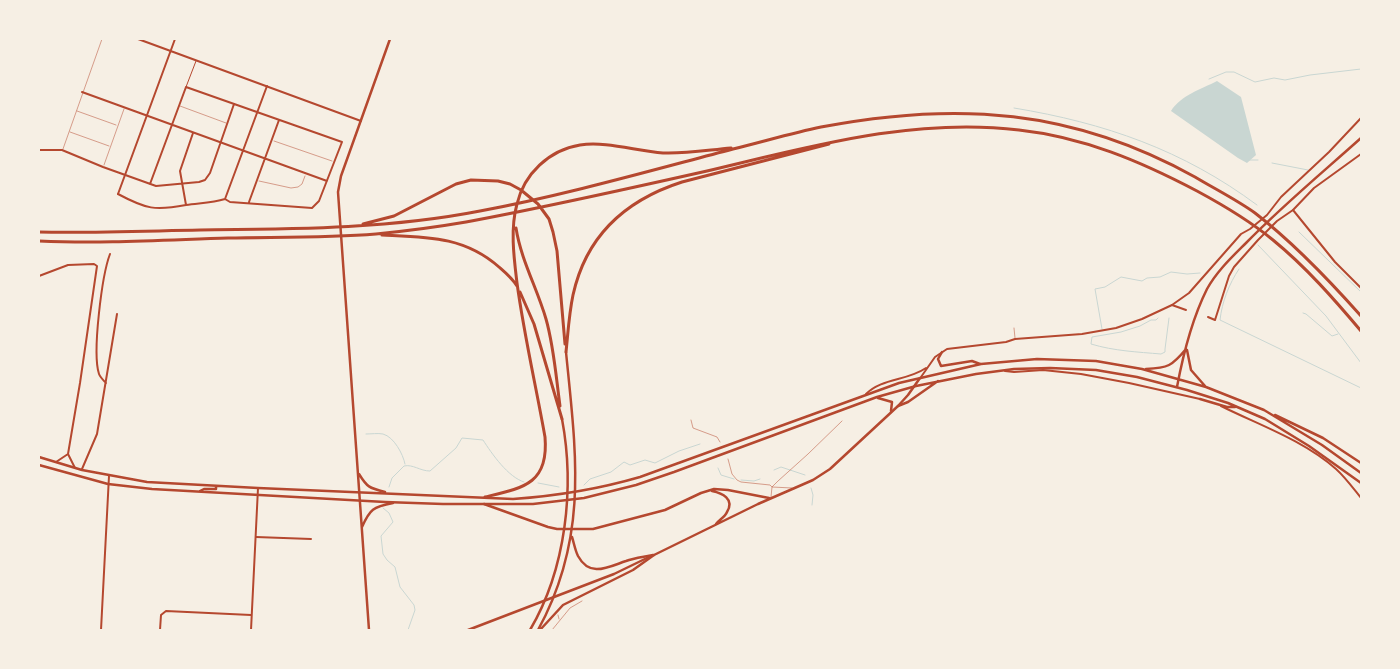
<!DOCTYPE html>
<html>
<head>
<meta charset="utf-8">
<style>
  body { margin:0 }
  #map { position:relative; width:1400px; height:669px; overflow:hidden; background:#f6efe4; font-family:"DejaVu Sans",sans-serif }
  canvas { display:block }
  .frame { position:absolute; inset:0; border:40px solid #f6efe4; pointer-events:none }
</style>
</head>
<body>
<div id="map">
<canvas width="1400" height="669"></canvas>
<div class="frame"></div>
</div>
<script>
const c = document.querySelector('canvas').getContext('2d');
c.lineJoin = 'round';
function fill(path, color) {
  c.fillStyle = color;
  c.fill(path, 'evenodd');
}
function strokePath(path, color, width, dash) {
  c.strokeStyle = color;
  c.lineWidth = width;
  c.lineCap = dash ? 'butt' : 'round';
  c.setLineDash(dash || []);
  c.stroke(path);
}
fill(new Path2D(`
  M1217 81 1241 97 1256 155 1247 163 1238 158 1171 111C1181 95 1202 89 1217 81Z`), '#c9d6d2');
strokePath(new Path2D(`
  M1209 79 1226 72H1234L1255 82 1274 78 1285 80 1310 75 1361 69
  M1014 108C1105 123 1183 150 1257 205
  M1249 160H1258
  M1272 163 1308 170
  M1299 232 1361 292
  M1258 245 1326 316 1361 363
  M1239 269C1229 284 1222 302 1220 320L1361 388
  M1303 313 1306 314 1332 336 1338 334
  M1158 318 1156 320H1151L1140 326 1121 332 1092 337 1091 344C1114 351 1138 352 1161 354L1165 352V349L1169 318
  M1102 329 1095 289 1105 287 1121 277 1142 281 1147 278 1160 277 1171 272 1187 274 1200 273
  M366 434C371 434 378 433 383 434 394 437 403 454 405 464
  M718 468 721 475 734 479
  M774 470 781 467 805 475
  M741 480 754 481 760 479
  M538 483 559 487
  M584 485 590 479 611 472 624 462 630 465 645 460 655 463 679 451 700 444
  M389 487 392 478 404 466C413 464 420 471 430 471L456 448 462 438 483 440C492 454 508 477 524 482
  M811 488 813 495 812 505
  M383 508 389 513 393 522 381 536 383 554 387 560 395 567 400 587 414 605 415 610 408 630`), '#c9d6d2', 1);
strokePath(new Path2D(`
  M180 106 226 123
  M77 111 116 125
  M70 132 109 146
  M274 141 332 161
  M63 149 102 39
  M104 165 124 109
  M259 181 291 188 298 187 302 184 305 176
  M1014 328 1015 338
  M691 420 693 428 717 437 720 442
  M728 459 732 474 737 480 741 482 770 485 772 487 792 488
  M771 497 772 487 778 481 808 454 842 421
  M558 615 559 619
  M552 630 570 608 582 601`), '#b5482f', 0.5);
strokePath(new Path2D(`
  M186 87 196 61`), '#b5482f', 1);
strokePath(new Path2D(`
  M82 92 327 181
  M39 150H62L103 167 156 186 199 182 205 180 210 173 234 104
  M118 194C146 209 155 211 186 205 199 203 212 203 225 199L230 202 312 208 319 201 342 142 186 87 150 184
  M225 199 267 86
  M249 202 279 120
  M186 205 180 171 193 133
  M1293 210 1335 262 1361 288
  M39 276 68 265 94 264 97 266 80 383 68 454
  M1172 305 1189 293 1241 234 1250 229 1267 215 1281 197 1329 152 1361 118
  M1005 371 1014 372 1043 370 1081 374 1129 383 1200 399
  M106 383C103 380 100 377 99 374 92 353 102 275 110 254
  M1221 406C1259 425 1303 440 1336 469 1345 477 1353 488 1361 498
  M56 462 68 454 75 468
  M82 469 97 434 117 314
  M256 537 311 539
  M101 630 109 476
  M160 630 161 615 166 611 251 615`), '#b5482f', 2);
strokePath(new Path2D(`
  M138 39 361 121
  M118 194 175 39
  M1208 317 1215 320 1229 276 1234 267 1258 240 1277 221 1293 210 1314 188 1361 154
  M921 377 935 357 947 349 1006 342 1015 339 1082 334 1116 328 1142 319 1172 305 1186 310
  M866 394C882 378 907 381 926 368
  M251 630 258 488`), '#b5482f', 2);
strokePath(new Path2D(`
  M359 474C367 487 369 488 385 492
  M712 491C722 493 735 499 727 512 725 517 719 520 716 524
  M484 504 548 527 557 529H593L665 510 701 493 714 489 728 490 769 498
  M362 527C370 509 373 507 393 503
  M654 555 758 504 813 480 830 469 898 406 908 395 920 378
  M369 630 338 192 341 176 390 39
  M468 630 614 574 649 557`), '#b5482f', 2.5);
strokePath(new Path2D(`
  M1187 350 1191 370 1205 386
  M942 352 938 359 941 366 972 361 980 364
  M1146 369C1168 368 1172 366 1186 349
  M1177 387C1183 355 1192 319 1207 289 1217 271 1232 257 1246 243 1282 206 1323 172 1361 138
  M878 398 892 402 891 411
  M1200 399 1227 407H1235
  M898 406 908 402 938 381
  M1275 415 1323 438 1361 463
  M39 457 82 470 147 482 258 488 513 499C556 496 599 489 640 477L899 383 981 364 1037 359 1096 361 1142 369 1206 387 1264 410 1322 445 1361 473
  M39 465 108 484 152 489 385 502 443 504H533L584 498 636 485 674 472 877 397 916 386 976 374 1014 369 1050 368 1096 370 1137 377 1187 390 1228 403 1265 419 1309 446 1361 483
  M200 491 204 489H216V486`), '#b5482f', 2.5);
strokePath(new Path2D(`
  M572 537C574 543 575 550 578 556 590 578 608 567 626 561 634 558 644 557 653 555
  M530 630C566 569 575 488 562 419
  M538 630C589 537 576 453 566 352
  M540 630 563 605 633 570 654 555`), '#b5482f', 2.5);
strokePath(new Path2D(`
  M363 224 394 216 456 184 471 180 498 181 510 184 521 190 538 204 549 219 553 232 557 251 565 344
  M516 228C521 260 537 288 546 319 554 347 556 377 560 406
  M39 232C93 233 146 231 200 230 294 229 388 229 480 211 565 195 649 171 733 149 762 142 792 133 821 127 957 101 1073 109 1195 177 1215 189 1237 200 1255 213 1294 243 1329 280 1361 316
  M382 235C426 237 464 236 499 267 506 273 512 278 517 286
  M39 241C102 244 165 240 228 238 277 237 327 238 376 234 406 231 437 227 466 222 547 207 627 189 707 171 809 147 913 117 1019 130 1083 137 1140 161 1197 191 1223 205 1250 221 1273 240 1306 267 1334 299 1361 331
  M520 292 534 324 562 419
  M566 352C568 333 569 314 573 295 586 236 626 200 682 182L829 144
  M485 497C523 488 549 484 545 437 536 386 524 335 517 283 514 258 510 229 517 204 524 174 549 150 580 145 606 141 636 151 663 153 685 154 708 150 731 148`), '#b5482f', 3);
</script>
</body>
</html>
